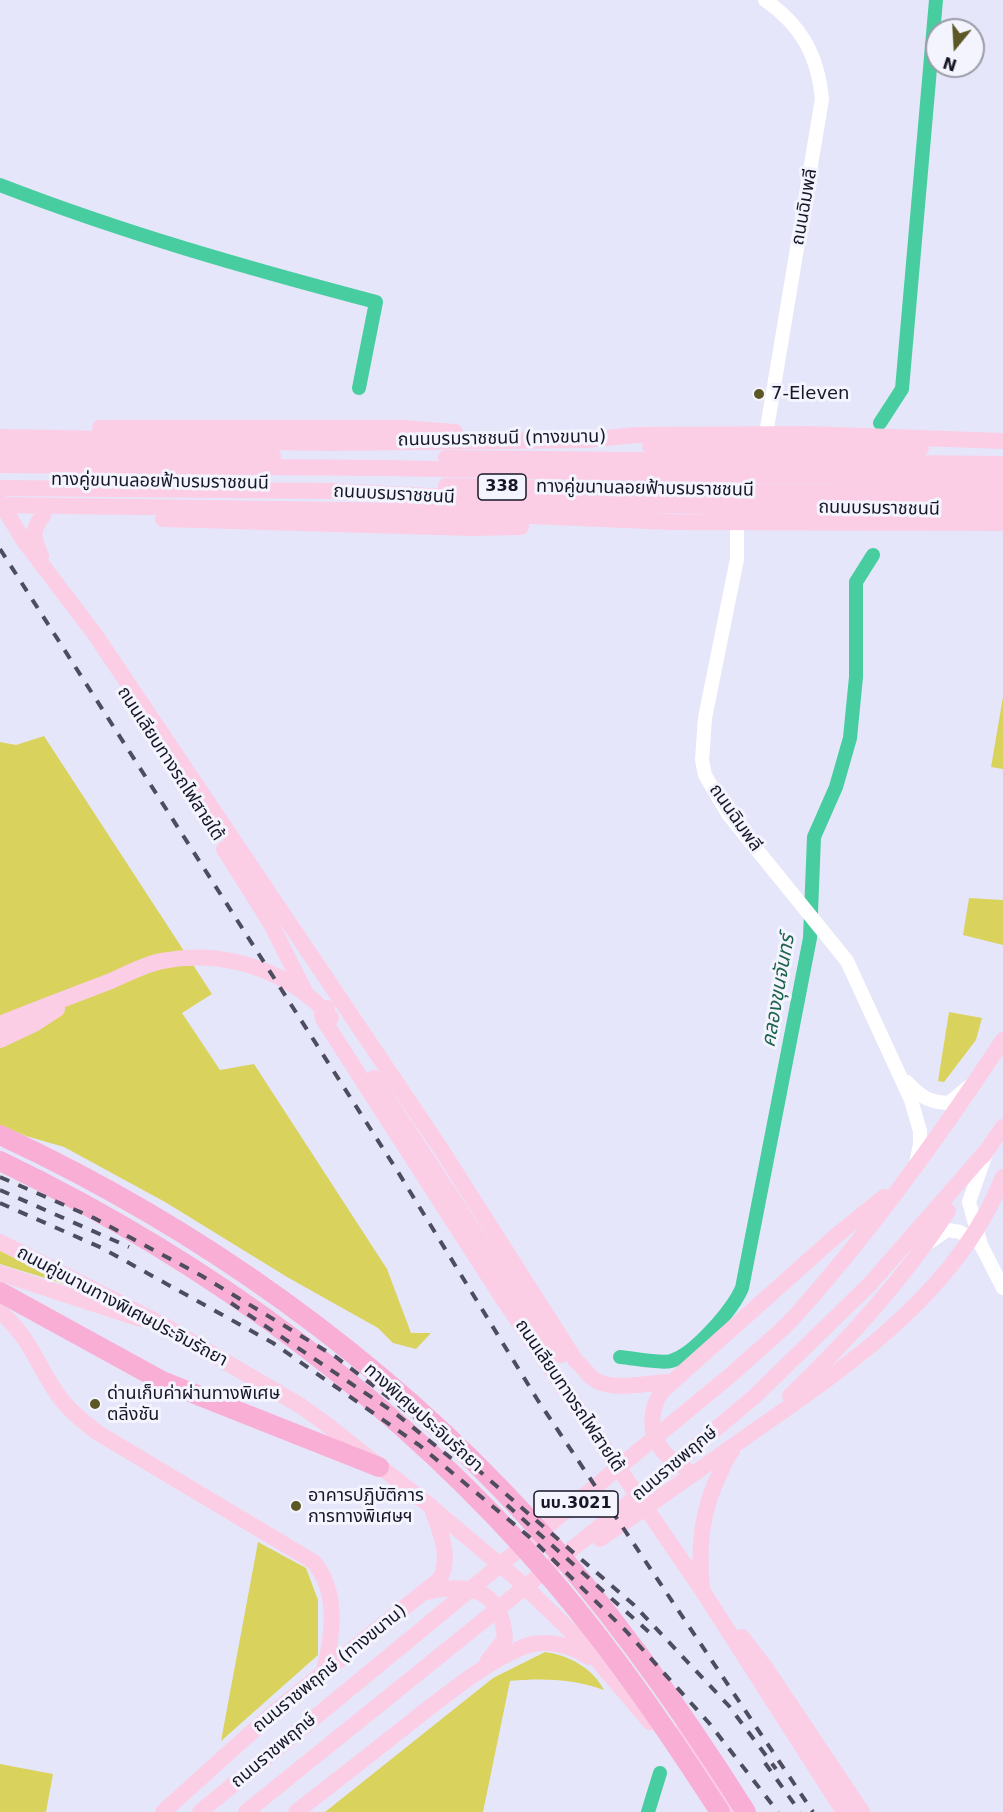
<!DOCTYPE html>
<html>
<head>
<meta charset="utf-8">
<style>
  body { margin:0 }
  #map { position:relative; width:1003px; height:1812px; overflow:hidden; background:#e6e6fa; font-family:"DejaVu Sans",sans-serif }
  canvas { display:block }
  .north { position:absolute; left:925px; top:18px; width:60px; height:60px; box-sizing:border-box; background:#f4f4fe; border:2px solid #9c9ba8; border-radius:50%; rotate:198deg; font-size:16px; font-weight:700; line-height:24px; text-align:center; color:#171627 }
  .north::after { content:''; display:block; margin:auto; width:21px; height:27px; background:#5b5825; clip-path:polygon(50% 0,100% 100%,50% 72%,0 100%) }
</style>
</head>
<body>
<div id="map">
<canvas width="1003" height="1812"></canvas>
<div class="north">N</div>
</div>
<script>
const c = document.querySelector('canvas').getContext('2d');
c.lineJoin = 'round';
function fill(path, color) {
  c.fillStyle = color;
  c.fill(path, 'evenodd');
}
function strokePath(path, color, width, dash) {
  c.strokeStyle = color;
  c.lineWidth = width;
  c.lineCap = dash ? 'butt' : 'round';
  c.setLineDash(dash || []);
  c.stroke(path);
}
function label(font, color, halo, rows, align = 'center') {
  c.font = font + ' "DejaVu Sans","Noto Sans Thai",sans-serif';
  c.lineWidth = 6;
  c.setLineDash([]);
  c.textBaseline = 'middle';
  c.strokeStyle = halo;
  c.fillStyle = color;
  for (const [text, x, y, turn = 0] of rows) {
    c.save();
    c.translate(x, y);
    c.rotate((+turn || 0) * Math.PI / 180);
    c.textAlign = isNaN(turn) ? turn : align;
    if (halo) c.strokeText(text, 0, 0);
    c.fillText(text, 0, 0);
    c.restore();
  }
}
fill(new Path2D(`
  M1003 697V769L991 767Z
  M44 736 212 994 182 1013 220 1070 254 1064 387 1269 411 1333H431L416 1349 393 1343 378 1328 287 1277 165 1202 64 1147 26 1136 0 1125V742L16 745Z
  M969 898 1003 900V945L963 935Z
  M949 1012 982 1018 976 1040 944 1082 938 1081Z
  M0 1250 80 1289 0 1264Z
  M258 1542 306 1568 318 1600V1655L221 1741Z
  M545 1652C568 1655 593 1668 604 1690 572 1679 543 1678 510 1681L483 1812H325L493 1678Z
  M0 1764 53 1774 46 1812H0Z`), '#d9d35e');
strokePath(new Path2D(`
  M0 185C124 233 247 268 376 302L359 388
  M880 423 902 389 936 0
  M620 1357C633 1358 660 1364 671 1361 694 1355 733 1309 742 1288L810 938 814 837 836 787 850 738 856 677V582L873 555
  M648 1812 660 1773`), '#47cd9f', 14);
strokePath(new Path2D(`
  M765 0C801 25 818 55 822 99L766 434
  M737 521V559L705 718 702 760 705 775 728 814 847 961 911 1100 920 1131V1145L916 1163
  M907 1082C921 1097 928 1102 949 1103L968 1087
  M986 1154 969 1202 981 1245 1003 1288
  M931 1241 947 1230 960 1232 979 1243`), '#fff', 14);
strokePath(new Path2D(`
  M100 428H403L455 432
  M0 437 329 443 586 440 635 435 807 434 1003 441
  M650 446 921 448
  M0 451 273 456
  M446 458 1003 464
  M0 465 384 468 1003 480
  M446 486 1003 496
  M0 488 332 491 588 504 1003 511
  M0 502 24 541 94 633 439 1146 576 1361C581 1365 585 1370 589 1375 607 1395 650 1381 672 1382
  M0 505 412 511 671 522 1003 523
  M163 519 471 528 521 527
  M41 556C34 540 30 530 43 516
  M224 849 271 924 306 994
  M327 1008 322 1014 323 1019 501 1296 702 1590 844 1812
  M0 1024C37 1009 74 995 111 981 127 974 145 964 162 961 224 949 290 970 331 1018
  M0 1040 34 1024 57 1009
  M374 1078 535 1325 561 1355
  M983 1156 1003 1127
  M0 1242 161 1324 301 1406 326 1424 430 1506 518 1580 582 1642 650 1722
  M0 1273 140 1319
  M0 1312C27 1334 36 1361 54 1389 65 1407 81 1420 98 1433L314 1562C339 1594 333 1634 324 1671
  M790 1396C849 1339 903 1280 948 1211
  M684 1467C652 1451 644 1422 661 1392L837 1235 884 1197
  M600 1539C651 1504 702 1468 753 1432 849 1365 959 1291 1003 1177
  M702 1589C698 1547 701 1510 721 1471 724 1464 727 1457 732 1451
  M427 1592C469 1582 502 1589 505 1639L487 1662
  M742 1637 765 1667 862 1812
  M679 1734 732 1812
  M163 1812 274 1712 440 1579C452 1553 439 1531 431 1506
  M200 1812 732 1374C753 1354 777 1336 796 1315 873 1229 940 1136 1003 1040
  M246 1812 613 1516 755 1396 870 1284 988 1149
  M296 1812C336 1781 376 1750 416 1718 450 1692 483 1664 523 1647 544 1639 571 1644 588 1657`), '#fbcee6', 16);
strokePath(new Path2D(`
  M0 1135C198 1227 381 1357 529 1519 611 1610 681 1709 746 1812
  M0 1161C212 1263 402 1404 555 1583 616 1655 669 1733 720 1812
  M0 1292 162 1381 379 1467`), '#f8aed5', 20);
strokePath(new Path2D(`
  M0 549 398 1172 537 1399 813 1812
  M0 1177 94 1218 202 1276 336 1357 440 1437 634 1605 729 1706 776 1769
  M0 1190 129 1247
  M0 1203 102 1248 273 1343 419 1445 533 1540 626 1631 709 1723 778 1812
  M231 1303 395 1413 452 1459
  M507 1505 650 1633
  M765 1763 800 1812`), '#4e4d5f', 4, [10, 10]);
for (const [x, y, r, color] of [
  [759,394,6,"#5b5825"],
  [95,1404,6,"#5b5825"],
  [296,1506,6,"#5b5825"]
]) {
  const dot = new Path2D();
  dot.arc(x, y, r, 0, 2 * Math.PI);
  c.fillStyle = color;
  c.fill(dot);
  strokePath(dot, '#f4f4fe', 2);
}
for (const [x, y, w] of [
  [502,487,48],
  [576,1504,84]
]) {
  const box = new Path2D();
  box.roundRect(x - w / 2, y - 13, w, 26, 4.5);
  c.fillStyle = '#f4f4fe';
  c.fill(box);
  strokePath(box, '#171627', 1.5);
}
label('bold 16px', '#171627', null, [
  ["338",502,487],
  ["นบ.3021",576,1504]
]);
label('18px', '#171627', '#f4f4fe', [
  ["ถนนฉิมพลี",805,207,-80],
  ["ถนนบรมราชชนนี (ทางขนาน)",502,439,-1],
  ["ทางคู่ขนานลอยฟ้าบรมราชชนนี",160,482,1],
  ["ทางคู่ขนานลอยฟ้าบรมราชชนนี",645,489,1],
  ["ถนนบรมราชชนนี",394,495,3],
  ["ถนนบรมราชชนนี",879,509,1],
  ["ถนนเลียบทางรถไฟสายใต้",170,764,57],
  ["ถนนฉิมพลี",735,818,55],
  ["ถนนคู่ขนานทางพิเศษประจิมรัถยา",122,1307,28],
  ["ถนนเลียบทางรถไฟสายใต้",569,1396,56],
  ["ทางพิเศษประจิมรัถยา",423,1418,42],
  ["ถนนราชพฤกษ์",675,1464,-40],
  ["ถนนราชพฤกษ์ (ทางขนาน)",330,1669,-39],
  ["ถนนราชพฤกษ์",274,1751,-40]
]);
label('18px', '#171627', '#f4f4fe', [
  ["7-Eleven",771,394],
  ["ด่านเก็บค่าผ่านทางพิเศษ",107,1394],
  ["ตลิ่งชัน",107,1415],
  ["อาคารปฏิบัติการ",308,1496],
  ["การทางพิเศษฯ",308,1517]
], 'left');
label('italic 20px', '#1e644c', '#f4f4fe', [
  ["คลองขุนจันทร์",779,991,-80]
]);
</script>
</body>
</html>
